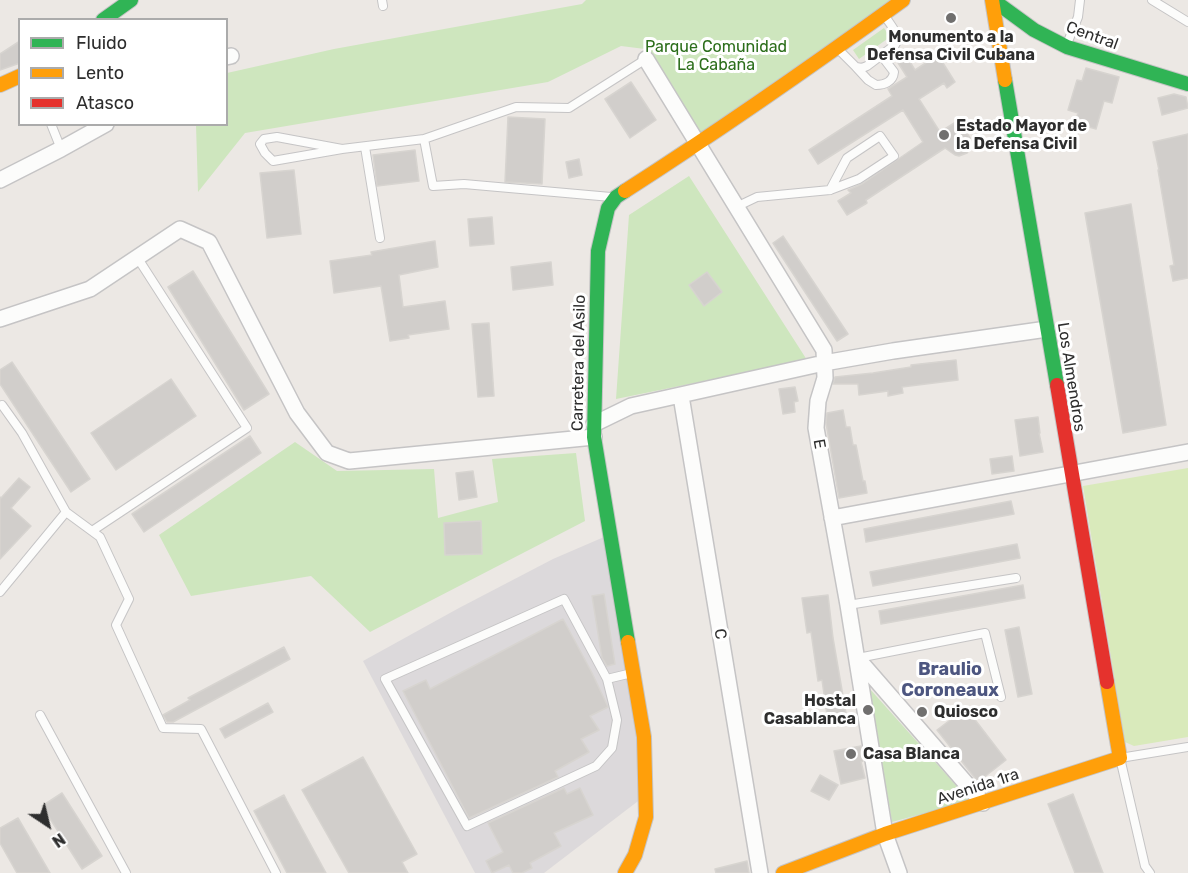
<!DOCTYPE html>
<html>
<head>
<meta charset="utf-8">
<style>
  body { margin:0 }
  #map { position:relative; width:1188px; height:873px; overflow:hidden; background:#ece8e4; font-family:Rubik,sans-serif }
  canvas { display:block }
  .legend { position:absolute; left:18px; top:18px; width:210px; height:108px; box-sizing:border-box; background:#fff; border:2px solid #ababab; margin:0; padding:8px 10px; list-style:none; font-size:18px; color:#2e2e2e }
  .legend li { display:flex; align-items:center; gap:12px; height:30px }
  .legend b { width:30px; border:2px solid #ababab }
  .north { position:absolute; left:18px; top:795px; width:60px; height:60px; -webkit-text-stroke:4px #fff; paint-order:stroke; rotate:145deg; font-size:16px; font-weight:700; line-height:24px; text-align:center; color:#2e2e2e }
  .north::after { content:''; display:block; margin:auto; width:21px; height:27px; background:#2e2e2e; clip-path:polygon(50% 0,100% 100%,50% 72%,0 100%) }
</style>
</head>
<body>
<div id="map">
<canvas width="1188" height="873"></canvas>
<ul class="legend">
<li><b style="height:8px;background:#30b455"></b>Fluido</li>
<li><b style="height:8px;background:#ff9f0a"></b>Lento</li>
<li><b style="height:8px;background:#e5322d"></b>Atasco</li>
</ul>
<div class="north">N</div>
</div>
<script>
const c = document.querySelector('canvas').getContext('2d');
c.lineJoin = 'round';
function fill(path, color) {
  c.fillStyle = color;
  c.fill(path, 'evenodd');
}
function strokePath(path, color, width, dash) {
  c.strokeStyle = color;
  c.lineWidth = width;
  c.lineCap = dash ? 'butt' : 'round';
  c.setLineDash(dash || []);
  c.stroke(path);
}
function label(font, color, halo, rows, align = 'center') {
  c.font = font + ' Rubik,sans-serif';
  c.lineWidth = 6;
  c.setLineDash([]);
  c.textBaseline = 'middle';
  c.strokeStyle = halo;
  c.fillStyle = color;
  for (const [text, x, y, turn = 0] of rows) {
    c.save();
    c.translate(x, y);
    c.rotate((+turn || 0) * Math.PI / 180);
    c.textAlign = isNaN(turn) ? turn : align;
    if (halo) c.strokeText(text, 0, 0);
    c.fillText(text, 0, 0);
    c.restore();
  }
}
fill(new Path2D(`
  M611 534 646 795 544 873H475L363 661 459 608 553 559Z`), '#dcd9db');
fill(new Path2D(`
  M586 0H893L699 134 645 49 621 46 548 82 245 133 198 192 196 125 226 124 227 73 334 49 582 4Z
  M884 28 890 37 859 59 853 50Z
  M689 176 807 360 616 399 629 215Z
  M295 442 337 471 434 469 438 518 498 502 492 459 576 453 585 521 370 632 311 576 191 596 159 535Z
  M869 688 970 801 892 822Z`), '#cee6be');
fill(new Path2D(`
  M1188 468V737L1134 746 1125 742 1083 486Z`), '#d9eabb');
const building = new Path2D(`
  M20 41V63L0 70V54Z
  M904 52 915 70 938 55 955 82 947 88 944 83 919 99 940 132 959 120 970 138 972 146 967 153 959 156 955 155 945 148 866 200 867 203 847 215 838 201 851 193 848 190 862 184 923 142 903 110 818 164 809 150 892 96 888 89 907 77 895 58Z
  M1086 68 1119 77 1112 103 1104 101 1096 129 1075 123 1078 113 1068 110 1077 80 1082 81Z
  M631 82 656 120 630 138 605 99Z
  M1174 94 1186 97 1188 108 1162 115 1158 98Z
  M508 117 545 119 542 184 505 182Z
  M1188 134V278L1173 281 1170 266 1174 265 1158 170H1159L1153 142Z
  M415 150 419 181 377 186 373 155Z
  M579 159 582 175 569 178 566 162Z
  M294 170 301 234 267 238 260 173Z
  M1131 204 1166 425 1123 433 1085 213Z
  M492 217 494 244 470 246 468 219Z
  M783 236 848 334 837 341 773 243Z
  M435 241 438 267 399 275 403 307 445 301 449 329 408 335 409 338 390 341 381 286 334 293 330 261 372 255 371 252Z
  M551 262 553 285 513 290 511 267Z
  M193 271 269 394 244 410 168 287Z
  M707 272 722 292 704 306 689 285Z
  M489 323 494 396 478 397 472 324Z
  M956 360 958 380 902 387 903 393 888 396V391L859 395 858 384H833L835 377 873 373 911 367V365Z
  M12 362 90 479 71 492 0 384V370Z
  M171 379 196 416 116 470 91 433Z
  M795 387 798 401 794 402 795 412 783 414 779 389Z
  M843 410 846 427H850L853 445H856L863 481H865L867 493 839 498 826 423 827 413Z
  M1038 417 1040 433H1039L1043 452 1020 456 1015 420Z
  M250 436 261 453 144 532 132 514Z
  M1012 456 1014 471 992 474 990 459Z
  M473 471 477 497 459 500 456 473Z
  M19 478 30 487 11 508 31 526 0 559V497L1 498Z
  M1011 501 1014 514 866 542 864 529Z
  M481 521 482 554 445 555 444 523Z
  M1017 544 1020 558 873 586 870 572Z
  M1023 585 1025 598 881 624 879 611Z
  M604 594 615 664 607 666 602 658 592 596Z
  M828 595 833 638 847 719 828 722 822 680 818 681 811 632 807 633 802 598Z
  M563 619 592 673 608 707 590 716 599 730 581 739 589 752 555 771 558 777 469 818 403 691 426 680 430 689Z
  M1019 627 1032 694 1018 697 1005 630Z
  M284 647 290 659 173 722H167L163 715 190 700 188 698Z
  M268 703 273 712 225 738 220 729Z
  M966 708 1006 760 978 782 937 730Z
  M861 746 863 761 861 762 865 778 841 784 834 751Z
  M363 757 417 854 402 862 408 873H349L302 790Z
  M820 775 838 785 829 800 811 791Z
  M564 788 567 794 580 788 593 815 554 833 561 846 530 863 532 868 522 873H513L509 865 492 873 486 861 503 852 488 823Z
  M62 793 102 856 82 869 42 806Z
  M1073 794 1103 873H1075L1048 804Z
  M284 795 287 801 326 873H287L254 811Z
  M18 818 50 873H17L0 843V828Z
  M747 861 749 873H716L715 869Z`);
fill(building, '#d1cecb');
strokePath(building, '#d7d4d0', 1.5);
const lane = new Path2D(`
  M382 0 383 6
  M1152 0 1188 22
  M1067 44 1078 17 1080 0
  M838 49 856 67 862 68 867 66 895 45C902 36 890 25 885 16
  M856 67 868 80 876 85C884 85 893 82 894 72L881 55
  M51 124 61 149
  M424 139 433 186 464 184 611 197
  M365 147 380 238
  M342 149 277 137 264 139 260 144 265 153 273 161 342 149 424 139 516 107 569 108 646 59
  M736 207 757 197 830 190 859 179 894 156 880 136 847 158 830 190
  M2 405 22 433 66 512 100 537 129 599 116 625 163 728 201 729 276 873
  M92 531 247 428 137 257
  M0 592 66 512
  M848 605 1016 578
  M858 658 985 633 1001 697
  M607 679 564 599 385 679 467 826 596 766 612 748 617 720 607 679 632 673
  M40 715 126 873
  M1150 873 1145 866 1120 758 1188 747`);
const street = new Path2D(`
  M226 57 231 56
  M646 59 824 350 825 378 818 401 816 428 848 605 885 834 899 873
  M0 180 61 149 106 124
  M0 319 90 289 180 229 209 242 297 413 327 453 349 461 594 437
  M681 396 760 873
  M594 424 631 406 824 363 893 351 1047 329
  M832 518 1188 452
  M857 658 983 803`);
const fast = new Path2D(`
  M993 0 1034 30 1067 47 1188 84
  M103 20 131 0
  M1005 80 1057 385
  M625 191 616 197 608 208 598 251 594 437 628 642`);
const slow = new Path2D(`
  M992 0 1005 80
  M0 85 20 76
  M625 191C720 130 812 66 903 0
  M625 873 635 855 646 817 644 737 628 642
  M783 873 885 834 1120 758 1107 682`);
const jam = new Path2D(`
  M1057 385 1107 682`);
strokePath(lane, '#c5c4c5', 10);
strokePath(street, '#c5c4c5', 18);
strokePath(fast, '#c5c4c5', 16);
strokePath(slow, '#c5c4c5', 16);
strokePath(jam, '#c5c4c5', 16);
strokePath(lane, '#fcfcfb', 8);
strokePath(street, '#fcfcfb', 15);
strokePath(fast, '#30b455', 14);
strokePath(slow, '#ff9f0a', 14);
strokePath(jam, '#e5322d', 14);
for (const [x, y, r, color] of [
  [951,18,6,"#706f6e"],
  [944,135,6,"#706f6e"],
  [868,710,6,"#706f6e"],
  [922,712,6,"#706f6e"],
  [851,754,6,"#706f6e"]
]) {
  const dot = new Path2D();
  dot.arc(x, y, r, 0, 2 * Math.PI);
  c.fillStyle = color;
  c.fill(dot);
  strokePath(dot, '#fff', 2);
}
label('16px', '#2e2e2e', '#fff', [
  ["Central",1092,36,20],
  ["Carretera del Asilo",579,363,-89],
  ["Los Almendros",1071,377,81],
  ["E",819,444,80],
  ["C",720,634,81],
  ["Avenida 1ra",978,787,-18]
]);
label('bold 16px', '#2e2e2e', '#fff', [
  ["Monumento a la",951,37,"center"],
  ["Defensa Civil Cubana",951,55,"center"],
  ["Estado Mayor de",956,126],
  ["la Defensa Civil",956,144],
  ["Hostal",856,701,"right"],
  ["Casablanca",856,719,"right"],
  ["Quiosco",934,712],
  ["Casa Blanca",863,754]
], 'left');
label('16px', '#2c6e1b', '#fff', [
  ["Parque Comunidad",716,47],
  ["La Cabaña",716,65]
]);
label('bold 18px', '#4d5680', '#fff', [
  ["Braulio",950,670],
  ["Coroneaux",950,691]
]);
</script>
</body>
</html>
